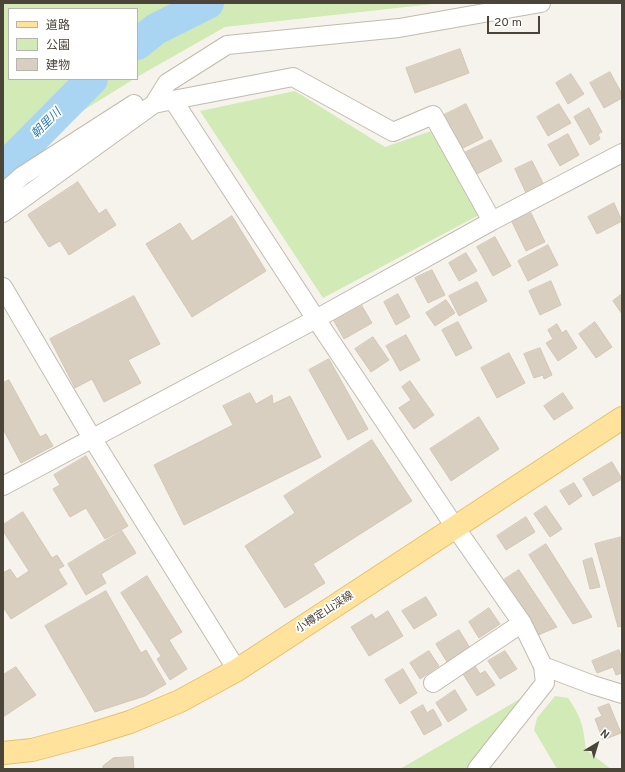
<!DOCTYPE html>
<html>
<head>
<meta charset="utf-8">
<style>
  body { margin:0 }
  #map { position:relative; width:625px; height:772px; overflow:hidden; background:#f6f3ec; font-family:Overpass,"Noto Sans JP",sans-serif }
  canvas { display:block }
  .frame { position:absolute; inset:0; border:4px solid #4b4439; pointer-events:none }
  .legend { position:absolute; left:8px; top:8px; width:130px; height:72px; box-sizing:border-box; background:#fff; border:1px solid #b7b4b0; margin:0; padding:5px 7px; list-style:none; font-size:12px; color:#4b4439 }
  .legend li { display:flex; align-items:center; gap:8px; height:20px }
  .legend b { width:20px; border:1px solid #b7b4b0 }
  .north { position:absolute; left:577px; top:724px; width:40px; height:40px; -webkit-text-stroke:3px #fff; paint-order:stroke; rotate:38deg; font-size:11px; font-weight:700; line-height:16px; text-align:center; color:#4b4439 }
  .north::after { content:''; display:block; margin:auto; width:14px; height:18px; background:#4b4439; clip-path:polygon(50% 0,100% 100%,50% 72%,0 100%) }
  .scale { position:absolute; left:487px; top:16px; width:53px; height:18px; box-sizing:border-box; border:2px solid #4b4439; border-top:0; padding-left:5px; font-size:12px; line-height:14px; white-space:nowrap; color:#4b4439; -webkit-text-stroke:3px #fff; paint-order:stroke }
</style>
</head>
<body>
<div id="map">
<canvas width="625" height="772"></canvas>
<div class="frame"></div>
<ul class="legend">
<li><b style="height:5px;background:#ffe39c"></b>道路</li>
<li><b style="height:11px;background:#d2eab5"></b>公園</li>
<li><b style="height:11px;background:#d8cfc1"></b>建物</li>
</ul>
<div class="north">N</div>
<div class="scale">20 m</div>
</div>
<script>
const c = document.querySelector('canvas').getContext('2d');
c.lineJoin = 'round';
function fill(path, color) {
  c.fillStyle = color;
  c.fill(path, 'evenodd');
}
function strokePath(path, color, width, dash) {
  c.strokeStyle = color;
  c.lineWidth = width;
  c.lineCap = dash ? 'butt' : 'round';
  c.setLineDash(dash || []);
  c.stroke(path);
}
function label(font, color, halo, rows, align = 'center') {
  c.font = font + ' Overpass,"Noto Sans JP",sans-serif';
  c.lineWidth = 3.5;
  c.setLineDash([]);
  c.textBaseline = 'middle';
  c.strokeStyle = halo;
  c.fillStyle = color;
  for (const [text, x, y, turn = 0] of rows) {
    c.save();
    c.translate(x, y);
    c.rotate((+turn || 0) * Math.PI / 180);
    c.textAlign = isNaN(turn) ? turn : align;
    if (halo) c.strokeText(text, 0, 0);
    c.fillText(text, 0, 0);
    c.restore();
  }
}
fill(new Path2D(`
  M3 3H442L225 27 137 77V9H9V79H134L3 160Z
  M295 91 385 147 431 131 479 215 323 298 200 111Z
  M525 696 468 769H400Z
  M555 696 568 698C582 718 583 726 586 750L611 769H557L534 730 537 718Z`), '#d2eab5');
strokePath(new Path2D(`
  M137 44 156 29 208 3
  M3 169 92 79`), '#a9d4f2', 32);
const building = new Path2D(`
  M460 49 469 73 415 93 406 68Z
  M610 72 622 94V98L604 108 590 83Z
  M571 74 584 94 568 104 556 83Z
  M466 104 483 138 459 150 442 116Z
  M559 104 571 123 548 136 537 117Z
  M589 108 602 132 598 134 600 139 590 145 574 117Z
  M568 134 579 155 560 166 548 145Z
  M491 140 502 161 475 175 464 153Z
  M532 161 544 185 526 193 515 169Z
  M78 182 99 214 106 209 116 225 69 255 60 241 49 247 28 215Z
  M614 203 622 221 597 234 588 217Z
  M531 213 545 242 526 251 512 222Z
  M232 216 266 271 192 317 146 244 180 223 192 241Z
  M495 237 511 266 493 276 477 247Z
  M548 245 558 265 528 281 518 261Z
  M466 253 477 271 459 281 449 263Z
  M432 270 445 295 428 303 415 278Z
  M551 281 561 305 540 315 529 291Z
  M477 282 487 301 459 316 449 296Z
  M398 294 410 317 396 325 384 302Z
  M622 294V314L613 301Z
  M134 296 160 344 128 360 141 383 104 402 92 379 75 388 50 339Z
  M446 300 455 313 435 326 426 313Z
  M362 306 372 323 344 339 334 321Z
  M458 322 472 348 456 356 442 330Z
  M595 322 612 347 596 358 579 334Z
  M557 324 562 333 566 330 577 348 558 361 546 343 553 339 548 330Z
  M406 335 420 360 400 371 386 346Z
  M373 337 389 360 371 372 355 349Z
  M540 348 552 375 544 379 543 375 534 378 524 354Z
  M509 353 525 383 497 398 481 368Z
  M329 359 368 429 348 440 309 370Z
  M9 380 40 437 46 434 53 446 21 463 3 429V383Z
  M410 381 434 415 414 429 399 408 411 400 402 387Z
  M250 393 256 404 272 395 273 404 290 396 321 457 184 525 154 465 233 425 223 406Z
  M563 393 573 408 554 420 544 406Z
  M479 417 499 449 451 481 430 449Z
  M372 440 412 501 313 564 325 583 285 608 245 546 295 513 284 496Z
  M86 456 128 526 105 539 86 508 70 517 53 489 60 485 54 475Z
  M612 462 622 479 593 496 583 479Z
  M574 483 582 496 569 505 560 491Z
  M546 506 562 529 550 537 534 514Z
  M23 512 52 558 57 555 64 566 58 569 67 584 11 619 3 607V573L10 569 17 579 29 571 3 531V525Z
  M526 517 535 532 506 550 497 536Z
  M122 531 136 553 101 574 106 583 86 595 68 564Z
  M622 537V626L618 627 595 544Z
  M546 544 592 617 573 624 529 555Z
  M592 558 600 587 590 589 583 561Z
  M519 570 557 627 536 636 502 581Z
  M147 576 182 632 169 640 187 669 170 680 157 659 161 656 121 593Z
  M106 591 141 653 146 650 166 684 145 696 95 712 45 626Z
  M426 597 437 615 414 629 402 611Z
  M489 608 500 624 479 638 469 622Z
  M388 611 403 636 369 656 351 627 372 614 375 619Z
  M459 630 470 648 447 662 436 644Z
  M619 650 622 659V673L616 675 613 667 597 673 592 661Z
  M429 651 439 666 420 679 410 663Z
  M505 651 517 669 500 679 488 661Z
  M475 666 480 674 485 671 495 685 477 696 463 674Z
  M16 667 36 695 3 717V675Z
  M403 669 417 693 400 704 385 680Z
  M455 690 467 710 448 722 436 703Z
  M609 704 621 733 603 740 595 719 602 716 598 708Z
  M423 705 427 713 433 709 442 725 424 735 411 712Z
  M133 757 134 769H103V766L113 758Z`);
fill(building, '#d8cfc1');
strokePath(building, '#d3c7b4', 1);
const minor = new Path2D(`
  M173 100 316 319 455 527 522 623 543 666 545 683 477 769
  M154 104 167 83 227 45 399 28 541 3
  M3 193 22 176 134 104
  M3 213 154 104 173 100 293 77 393 132 433 115 492 221
  M3 287 92 438 237 670
  M3 486 316 319 492 221 622 153
  M543 666 593 685 622 694
  M433 683 522 623`);
const major = new Path2D(`
  M3 753 32 750 88 735 130 722 180 701 237 670 622 418`);
strokePath(minor, '#c2bbae', 20);
strokePath(major, '#e6c16a', 24);
strokePath(minor, '#fff', 18);
strokePath(major, '#ffe39c', 22);
label('11px', '#4b4439', '#fff', [
  ["小樽定山渓線",325,613,-33]
]);
label('italic 12px', '#2e7ab2', '#fff', [
  ["朝里川",47,124,-45]
]);
</script>
</body>
</html>
